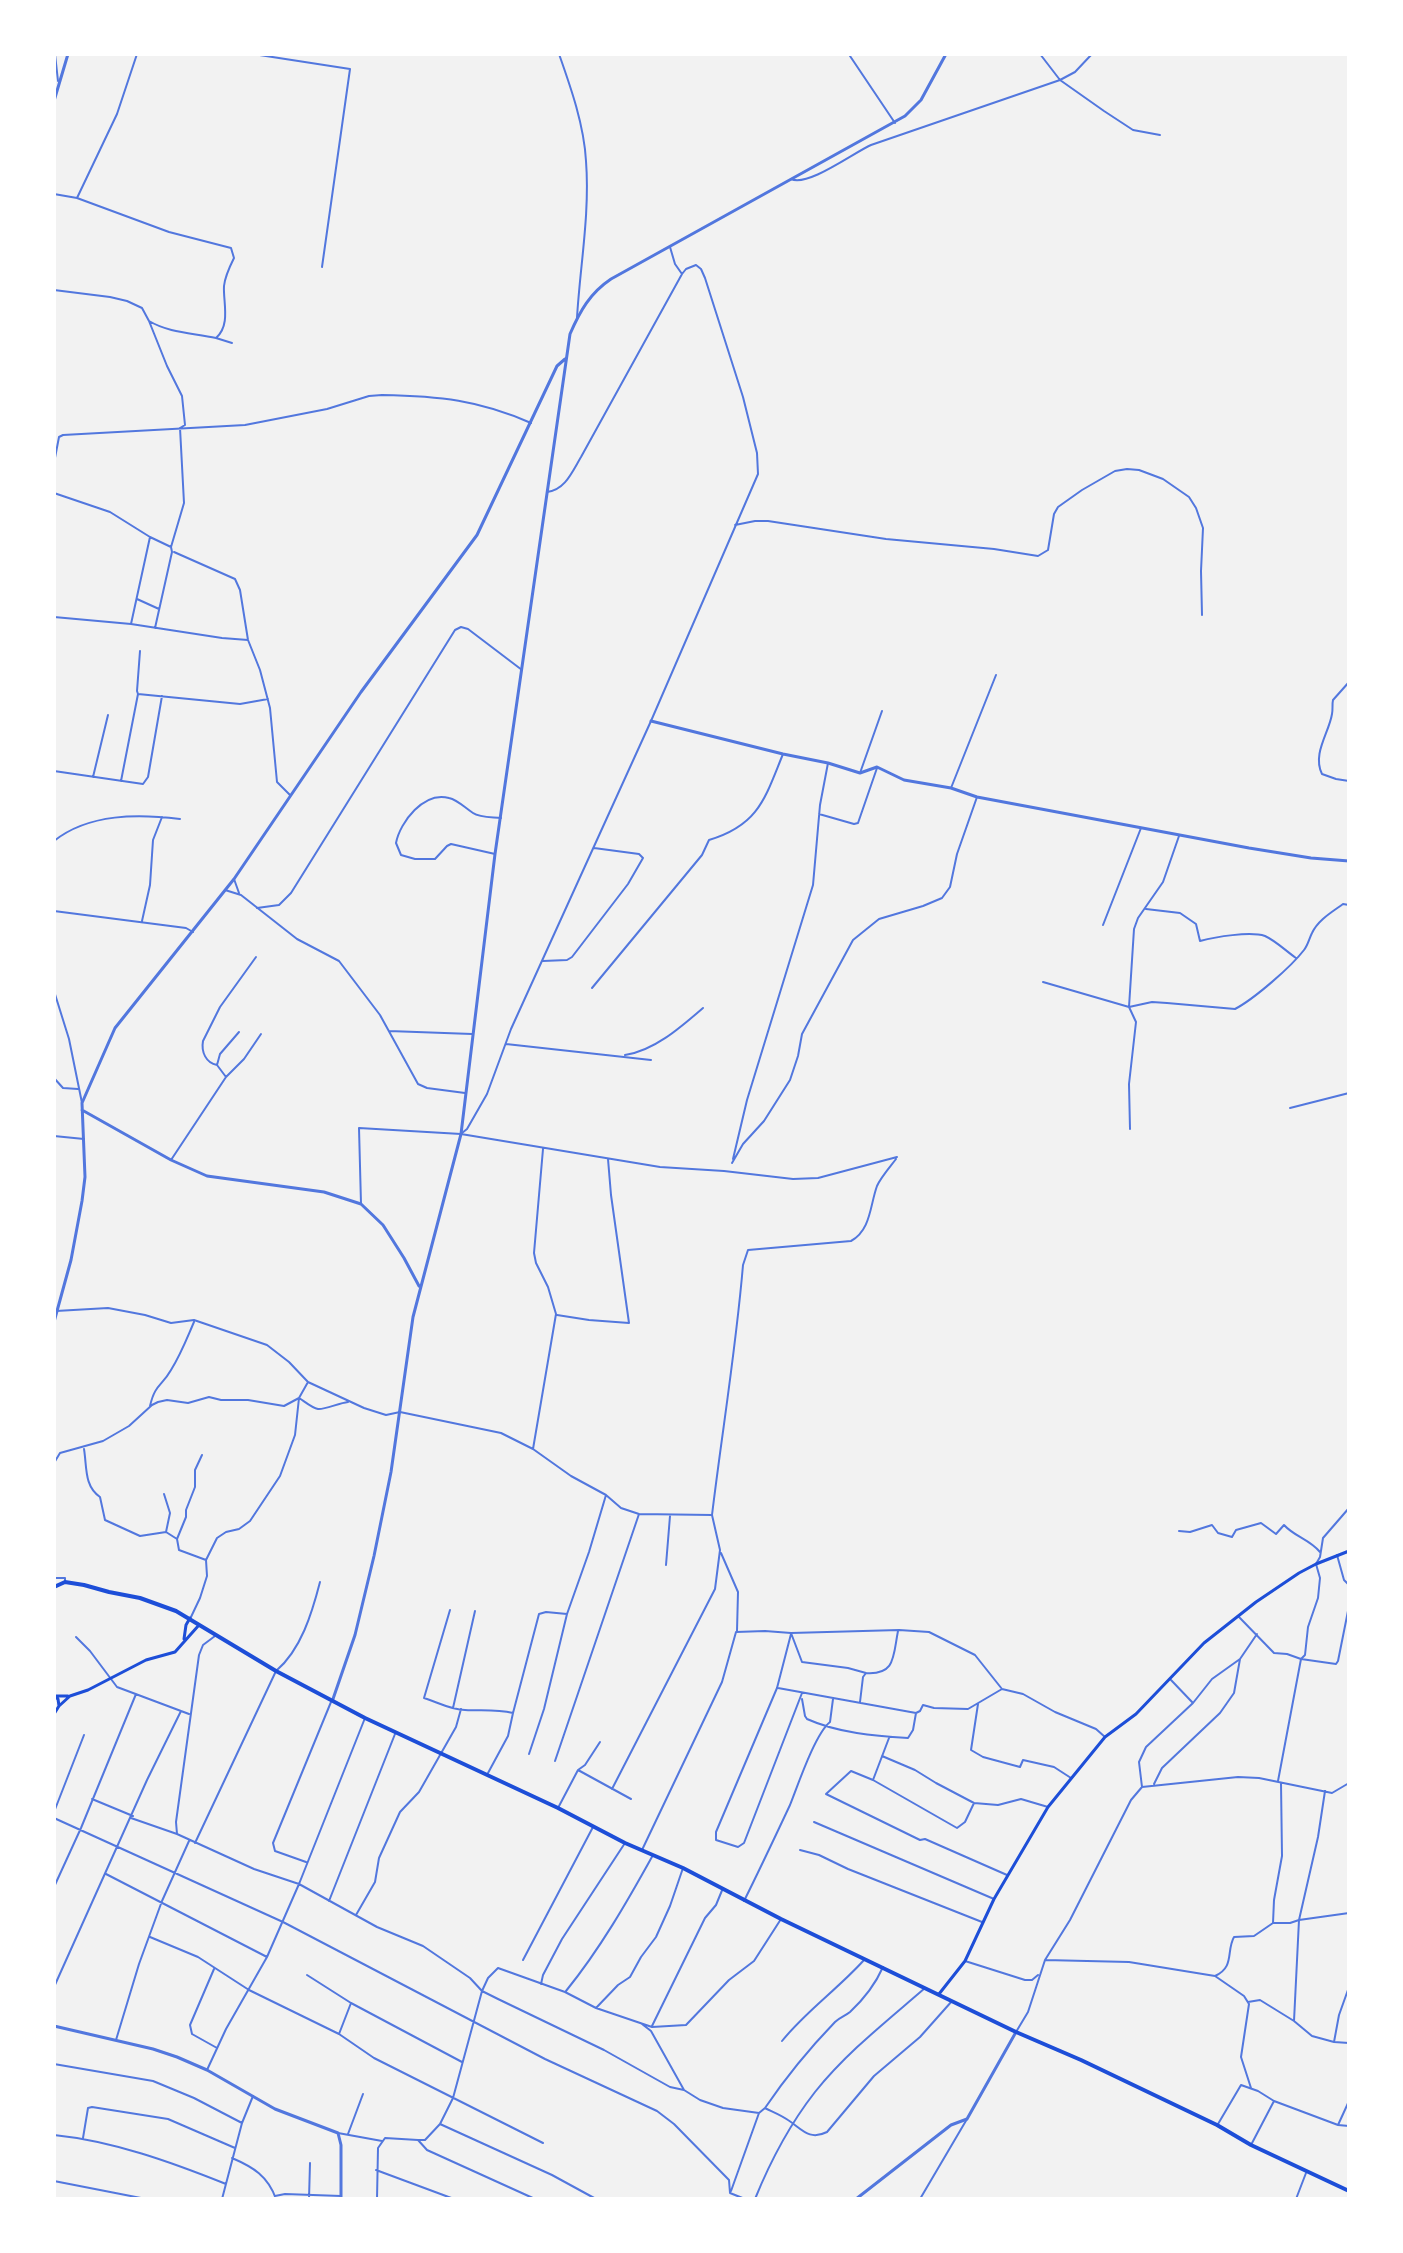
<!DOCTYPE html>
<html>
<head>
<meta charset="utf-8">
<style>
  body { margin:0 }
  #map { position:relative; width:1403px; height:2253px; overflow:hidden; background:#f2f2f2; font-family:Mulish,sans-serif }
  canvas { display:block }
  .frame { position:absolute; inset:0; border:56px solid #fff; pointer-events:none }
</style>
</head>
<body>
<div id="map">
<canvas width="1403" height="2253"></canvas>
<div class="frame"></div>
</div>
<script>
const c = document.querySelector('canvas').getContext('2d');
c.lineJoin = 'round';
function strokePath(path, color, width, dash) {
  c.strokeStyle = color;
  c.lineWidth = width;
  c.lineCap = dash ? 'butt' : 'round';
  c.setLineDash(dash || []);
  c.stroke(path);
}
strokePath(new Path2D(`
  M55 54 58 81
  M253 54 350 69 322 267
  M559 54C571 88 584 125 586 161 590 214 580 266 577 318
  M1040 54 1060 80 1104 111 1133 130 1160 135
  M850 56 895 123
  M791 179C808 187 853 153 871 145L1060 80 1075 72 1092 54
  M54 194 77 198 169 232 231 248 234 258C230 266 225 276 224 286 223 302 231 325 216 338 194 333 169 333 149 321
  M77 198 117 114 137 54
  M54 290 110 297 127 301 142 308 149 321 167 366 182 396 185 425 180 428 184 503 171 547 172 552 155 628
  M216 338 232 343
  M54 463 59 437 63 435 245 425 327 409 369 396 382 395C439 396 479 400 531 423
  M547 492C565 490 572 472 581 457L682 274
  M54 493 110 512 150 537 171 547
  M735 525 755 521H768L886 539 994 549 1038 556 1048 550 1054 514 1058 507 1082 490 1115 471 1127 469 1139 470 1163 479 1189 497 1196 508 1203 528 1201 571 1202 615
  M174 552 235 579 240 590 248 640 260 670 270 708 277 782 290 795
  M137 599 159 609
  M54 617 131 624 222 638 248 640
  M131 624 150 537
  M1349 682 1333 700C1332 704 1333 710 1332 714 1329 733 1312 754 1322 774L1336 779 1349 781
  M138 694 240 704 268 699
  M54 771 143 784 148 777 162 696
  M860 773 882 711
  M93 777 108 715
  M121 781 138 694 137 691 140 651
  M951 788 996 675
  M819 814 854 824 858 823 877 768
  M54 841C89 813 139 814 180 819
  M495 854 451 844 447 846 435 859H415L401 855 396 843C400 822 424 791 449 798 458 800 465 808 473 813 480 818 492 817 501 818
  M234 879 239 893
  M225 890 241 895 297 939 339 961 380 1015 418 1084 427 1088 465 1093
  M257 908 279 905 291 893 455 630 461 627 468 629 522 670
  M1146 909 1180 913 1196 924 1200 941C1215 937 1250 931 1265 936 1276 941 1286 951 1296 958
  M54 911 186 928 193 932
  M142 921 150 885 153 840 162 817
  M1103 925 1141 828
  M543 961 567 960 572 957 628 884 643 858 639 854 594 848
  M1043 982 1129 1007 1152 1002 1167 1003 1235 1009C1254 999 1291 967 1304 950 1308 945 1309 939 1312 933 1318 920 1332 912 1343 904L1349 905
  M592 988 702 855 709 840C759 825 765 798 783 754
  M54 991 69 1039 82 1103
  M389 1031 472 1034
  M506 1044 651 1060
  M625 1055C654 1051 681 1027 703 1008
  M217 1065 220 1054 239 1032
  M226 1077 217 1065C206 1063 201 1052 203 1041L220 1007 256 957
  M54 1078 63 1088 78 1089
  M1290 1108 1349 1093
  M1130 1129 1129 1084 1136 1022 1129 1007 1134 929 1138 918 1163 882 1179 836
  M462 1133 467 1129 487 1094 511 1029 651 721 758 474 757 453 743 397 705 278 701 269 696 265 686 269 682 274 675 264 670 247
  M54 1136 84 1139
  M733 1159 747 1100 813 885 820 805 828 763
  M171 1160 226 1077 244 1059 261 1034
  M732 1163 743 1144 764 1121 790 1080 798 1056 802 1034 853 940 879 919 923 906 942 898 950 887 957 854 977 797
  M361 1204 359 1128 461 1134 660 1167 724 1171 793 1179 818 1178 897 1157
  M56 1311 108 1308 145 1315 171 1323 194 1320 267 1345 289 1362 308 1382 364 1408 386 1415 400 1412 501 1433 533 1449 571 1476 606 1495 589 1552 567 1614 544 1709 529 1754
  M557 1315 589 1320 629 1323 611 1195 608 1159
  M150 1406C155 1384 162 1386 171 1370 181 1354 187 1338 194 1322
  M84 1449C87 1467 84 1486 100 1497L105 1520 140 1536 166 1532 177 1539 179 1550 206 1560
  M533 1449 556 1314 548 1287 536 1263 534 1253 543 1149
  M54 1463 60 1453 103 1441 129 1426 152 1405 158 1402 167 1400 188 1403 209 1397 221 1400H248L284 1406 299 1398C304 1401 312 1408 318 1409 324 1410 339 1403 348 1402
  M164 1494 170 1513 166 1532
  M606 1495 621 1508 639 1514 712 1515 720 1550 715 1589 612 1789
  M712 1515C722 1432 736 1349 743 1265L748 1250 851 1241C871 1230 870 1205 877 1186 881 1177 890 1167 896 1159
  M1179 1531 1190 1532 1212 1525 1218 1533 1232 1537 1236 1530 1261 1523 1276 1534 1284 1525C1295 1537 1309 1539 1320 1552
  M177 1539 186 1517V1510L195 1487V1470L202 1455
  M721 1553 738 1592 737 1631
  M1337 1555 1344 1580 1349 1585
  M666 1565 670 1516
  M54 1578H65V1582
  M450 1610 424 1698C437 1702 451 1710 465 1710 482 1711 496 1709 513 1713L508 1736 488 1773
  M1238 1616 1274 1653 1287 1654 1301 1659 1336 1664 1338 1661 1349 1606
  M191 1617 200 1598 207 1576 206 1560 217 1538 226 1532 239 1529 250 1521 280 1476 295 1435 299 1398 308 1382
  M791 1633 802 1662 848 1668 866 1673
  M791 1634 777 1688 716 1832V1840L738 1847 744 1843 802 1693
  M215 1636 203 1645 199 1655 176 1822 177 1834 254 1869 299 1884 377 1927 423 1946 470 1978 482 1991 498 1999 604 2050 670 2087 684 2090
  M76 1637 90 1651 117 1687 189 1714
  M1171 1680 1192 1702
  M778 1688 916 1713 920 1711 923 1705 934 1708 968 1709 1002 1689
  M802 1699 805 1716 807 1719C838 1733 875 1736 908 1738L913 1730 916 1713
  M860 1702 863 1677 866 1673C896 1675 893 1656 898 1631
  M978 1704 971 1750 983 1757 1020 1767 1023 1760 1054 1767 1071 1778
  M453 1708 475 1611
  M513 1713 539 1614 546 1612 567 1614
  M889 1738 873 1780 851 1771 826 1794 920 1840 925 1839 1007 1875
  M882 1756 915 1770 936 1783 974 1803 998 1805 1021 1799 1048 1807
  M555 1761 639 1514
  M578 1770 631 1799
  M873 1780 957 1828 965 1822 974 1803
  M1278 1781 1301 1659 1305 1655 1308 1627 1318 1598 1320 1578 1316 1564 1320 1557 1323 1538 1349 1508
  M1154 1784 1162 1768 1220 1713 1234 1693 1240 1659 1257 1634
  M1142 1787 1139 1762 1146 1747 1193 1703 1212 1679 1240 1659
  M92 1799 133 1816
  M558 1808 578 1770 585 1765 600 1742
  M54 1812 84 1735
  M54 1818 283 1922 545 2059 657 2111 674 2124 729 2180 730 2193 745 2199
  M131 1818 177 1834
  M814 1822 994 1899
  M195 1843 276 1671C301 1650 312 1613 320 1582
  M642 1850 722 1682 736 1632 765 1631 791 1633 899 1630 929 1632 975 1655 1002 1689 1023 1694 1055 1712 1096 1729 1105 1737
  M800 1850 819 1855 848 1869 982 1922
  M306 1862 275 1851 273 1843 331 1702
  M106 1874 267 1957
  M54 1887 81 1828 136 1694
  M329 1901 395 1734
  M744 1901C760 1869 775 1837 790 1805 798 1785 815 1734 830 1722L833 1699
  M356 1915 375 1882 379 1858 400 1812 419 1792 456 1727 461 1709
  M1273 1923 1274 1900 1282 1856 1281 1783
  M150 1937 198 1957 249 1990 339 2034 374 2058 543 2143
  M523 1960 593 1827
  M1045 1960 1129 1962 1215 1976C1235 1967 1226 1951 1234 1937L1254 1936 1273 1923H1290L1299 1920 1318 1837 1325 1791
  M965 1961 1025 1980H1032L1038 1975
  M214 1969 190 2025 192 2034 217 2048
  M307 1975 351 2003 462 2062
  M1215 1976 1244 1996 1249 2004 1241 2057 1251 2088
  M541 1984 543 1975 562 1939 625 1843
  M54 1987 147 1780 181 1711
  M1349 1987 1339 2015 1334 2042 1349 2043
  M566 1991C600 1949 627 1902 653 1855
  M1248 2002 1260 2000 1294 2021
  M596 2008 618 1985 630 1977 641 1957 656 1937 670 1906 683 1868
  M642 2024 651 2031 684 2090 700 2100 723 2108 759 2113
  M652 2026 705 1918 716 1905 723 1888
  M1016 2032 1028 2012 1045 1960 1070 1920 1131 1800 1142 1787 1238 1777 1259 1778 1332 1793 1349 1783
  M339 2034 351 2003
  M116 2040 139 1964 162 1901 189 1841
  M782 2041C806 2011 838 1989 864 1960
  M1334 2042 1312 2036 1294 2021 1299 1920 1349 1913
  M54 2064 153 2081 194 2098 242 2123
  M207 2070 226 2029 267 1957 299 1884 365 1718
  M1274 2101 1338 2125 1349 2126
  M765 2108C773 2112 781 2115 788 2120 802 2129 809 2141 827 2132L874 2076 920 2037 952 2001
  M440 2124 552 2175 596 2199
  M1218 2124 1241 2085 1258 2091 1274 2101 1251 2145
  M1338 2125 1349 2101
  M338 2133 382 2141
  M348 2134 363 2094
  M54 2135C113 2141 171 2162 226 2184
  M83 2138 88 2108 92 2107 168 2119 235 2148
  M418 2140H425L440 2124 453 2098 482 1991 488 1978 498 1968 565 1992 596 2008 652 2027 686 2025 729 1980 754 1961 781 1919
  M232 2158C253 2167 268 2176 276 2199
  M376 2170 454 2199
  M54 2181 146 2199
  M731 2191 759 2113 765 2108C786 2077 809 2049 835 2022 840 2017 845 2016 850 2012 865 1998 875 1985 883 1967
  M275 2196 285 2194 341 2196
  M222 2199 242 2123 253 2096
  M309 2199 310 2163
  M377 2199 378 2148 385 2138 418 2140 427 2150 535 2199
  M755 2199C770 2162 790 2124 815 2092 847 2052 887 2021 925 1988
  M920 2199 967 2119
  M1296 2199 1306 2173`), '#5277de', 2);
strokePath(new Path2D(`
  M54 101 68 54
  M651 721 783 754 828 763 860 773 877 767 904 780 951 788 977 797 1249 848 1311 858 1349 861
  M82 1110 171 1160 207 1176 324 1192 361 1204 383 1225 404 1258 419 1286
  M54 1322 71 1260 82 1201 85 1177 82 1103 115 1028 234 879 361 692 477 535 557 366 565 359
  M333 1699 355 1635 374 1556 391 1472 413 1317 461 1134 495 854 570 334C580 311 590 293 611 279L905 116 921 100 946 54
  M54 2026 153 2049 177 2057 207 2070 275 2109 338 2133 341 2145V2199
  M856 2199 951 2125 967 2119 1016 2032`), '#5277de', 3);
strokePath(new Path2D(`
  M184 1639 186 1625 190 1618
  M54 1696 58 1699 59 1706 54 1714
  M55 1696H68
  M59 1706 70 1696 88 1690 146 1660 175 1652 199 1625
  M939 1994 965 1961 994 1899 1048 1807 1105 1737 1136 1714 1204 1643 1256 1602 1299 1573 1316 1564 1349 1551`), '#1d4ed8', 3);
strokePath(new Path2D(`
  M54 1587 65 1582 84 1585 109 1592 140 1598 176 1611 276 1671 365 1718 558 1808 625 1843 683 1868 781 1919 1016 2032 1081 2060 1217 2125 1251 2145 1349 2191`), '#1d4ed8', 4);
</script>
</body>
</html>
